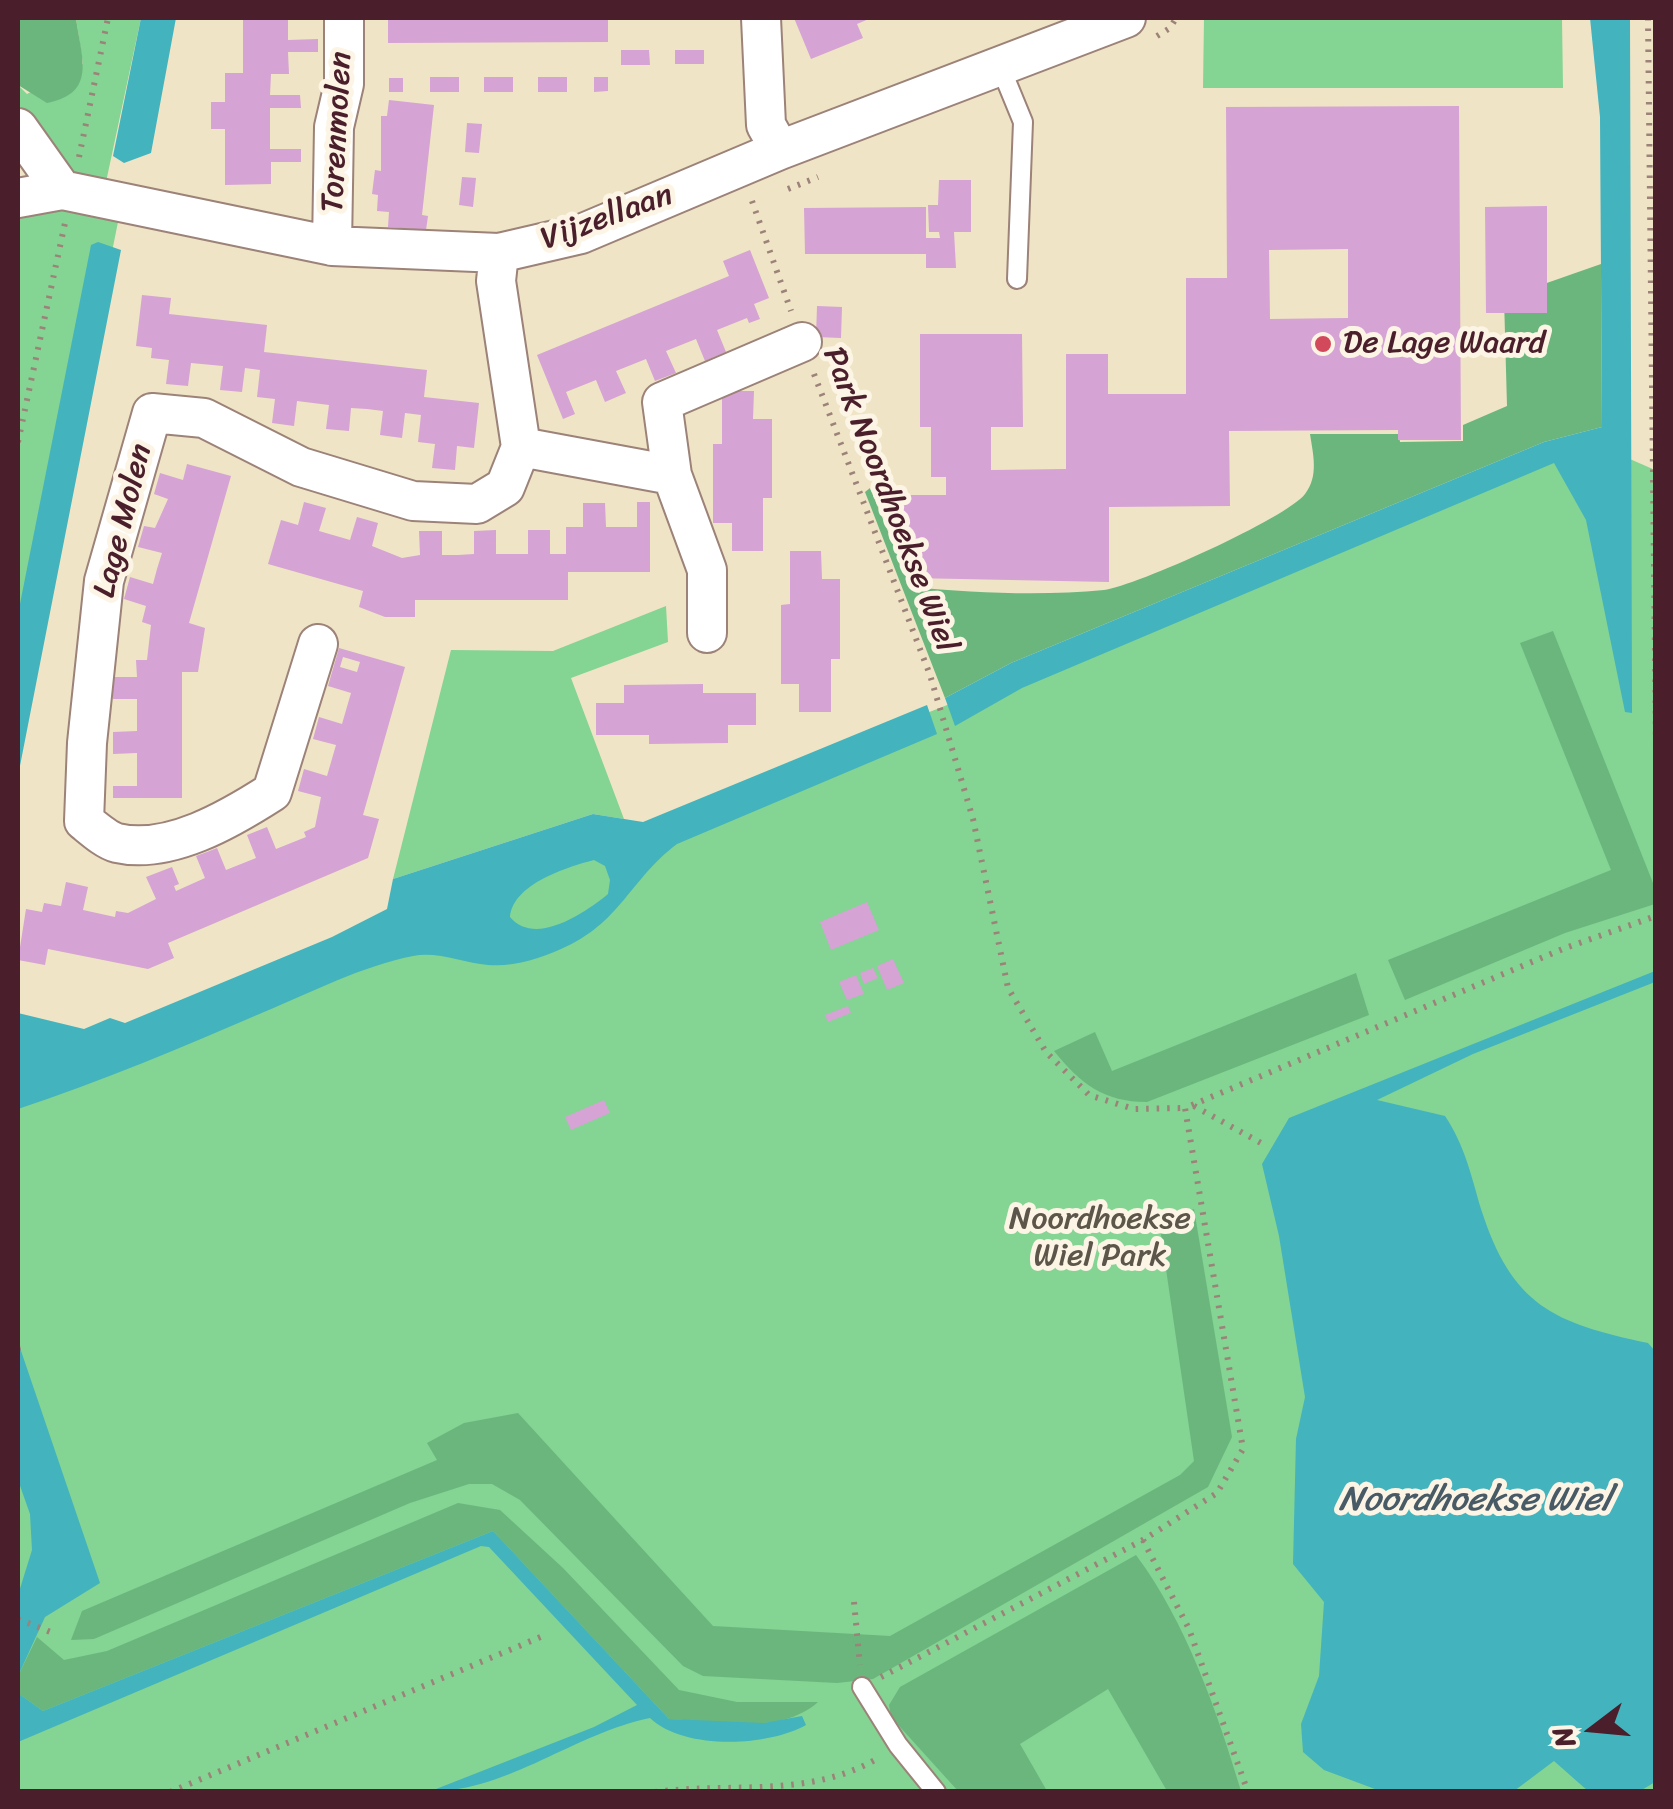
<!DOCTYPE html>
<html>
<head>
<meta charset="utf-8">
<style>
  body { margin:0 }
  #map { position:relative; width:1673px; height:1809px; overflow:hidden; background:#efe4c6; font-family:Sriracha,sans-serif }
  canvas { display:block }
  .frame { position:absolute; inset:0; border:20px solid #4a1f2b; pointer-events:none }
  .north { position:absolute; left:1543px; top:1679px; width:100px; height:100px; -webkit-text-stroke:8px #fcf5e5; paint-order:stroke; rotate:254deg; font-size:28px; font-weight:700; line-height:40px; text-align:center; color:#4a1f2b }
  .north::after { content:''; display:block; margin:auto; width:35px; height:45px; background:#4a1f2b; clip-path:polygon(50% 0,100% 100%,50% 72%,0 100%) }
</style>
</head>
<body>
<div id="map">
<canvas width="1673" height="1809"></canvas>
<div class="frame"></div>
<div class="north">N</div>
</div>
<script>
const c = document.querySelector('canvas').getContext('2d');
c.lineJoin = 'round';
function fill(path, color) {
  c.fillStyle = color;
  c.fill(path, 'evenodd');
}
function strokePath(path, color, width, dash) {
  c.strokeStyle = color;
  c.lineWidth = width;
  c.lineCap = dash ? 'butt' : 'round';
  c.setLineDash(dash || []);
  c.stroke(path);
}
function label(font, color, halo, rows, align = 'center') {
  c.font = font + ' Sriracha,sans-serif';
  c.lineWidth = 10;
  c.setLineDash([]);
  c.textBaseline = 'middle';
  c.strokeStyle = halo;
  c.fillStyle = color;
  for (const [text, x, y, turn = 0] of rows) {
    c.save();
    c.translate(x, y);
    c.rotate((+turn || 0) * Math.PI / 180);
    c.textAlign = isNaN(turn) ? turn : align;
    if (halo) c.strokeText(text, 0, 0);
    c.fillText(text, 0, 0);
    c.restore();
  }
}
fill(new Path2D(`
  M76 18H141L106 182 71 171 34 119 18 105V85L27 94 83 64Z
  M1204 18H1562L1563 88H1203Z
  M49 200 119 217 18 718V206Z
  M1584 439 1655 470V1791H18V1089L497 883 1329 554Z
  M666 606 668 642 571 678 624 819 593 814 393 879 451 650 553 651Z`), '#84d493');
fill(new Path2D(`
  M18 18H76C81 57 98 93 47 103L18 85Z
  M1601 264 1602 427 1544 442 1011 663 945 698 865 492 870 488 911 587C973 593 1043 596 1104 590 1136 586 1287 518 1305 494 1319 476 1313 454 1310 434H1399L1400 442 1463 441V425L1507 406 1504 298Z
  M1553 631 1655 888V904L1565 933 1405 1000 1388 960 1611 870 1520 643Z
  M1356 973 1369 1015 1147 1102C1104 1102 1081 1084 1054 1051L1095 1032 1112 1071Z
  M1194 1209 1232 1437 1208 1487 873 1679 837 1683 703 1676 683 1666 520 1500 492 1484H469L410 1503 94 1639 71 1640 82 1611 437 1460 427 1443 464 1423 518 1413 713 1626 890 1636 1180 1475 1194 1461 1159 1221Z
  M458 1503 500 1510 563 1568 679 1690 737 1702H818C780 1736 716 1721 669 1719L493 1531 43 1711 19 1694 18 1676 37 1637 64 1660 107 1651Z
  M1136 1555C1186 1622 1217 1711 1241 1791H1167L1108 1689 1020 1744 1047 1791H958L891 1717 889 1705 900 1687Z`), '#6bb67d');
fill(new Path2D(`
  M141 18H176L151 153 124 163 113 156Z
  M1590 18H1630L1632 713 1625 712 1586 520 1554 463 1022 688 955 726 945 698 1011 663 1544 442 1602 427 1600 117Z
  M98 242 121 250 18 776V614L91 245Z
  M927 705 937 734 677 844C630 879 621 923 561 949 539 959 513 967 488 965 464 963 437 951 413 956 362 966 312 992 264 1012 183 1047 102 1081 18 1109V1013L84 1029 110 1018 125 1023 332 937 387 909 393 879 593 814 643 822ZM594 860 605 866 610 880 608 894C585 913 535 947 510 917 513 884 567 867 594 860Z
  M1655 971V982L1473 1054 1377 1100 1445 1116C1465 1146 1471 1175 1481 1209 1512 1306 1554 1323 1648 1343L1655 1351V1782L1640 1791H1588L1554 1761 1514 1791 1383 1792 1324 1770 1303 1752 1301 1724 1319 1676 1324 1602 1293 1564 1296 1439 1305 1397 1279 1236 1262 1164 1289 1118Z
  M18 1342 100 1583 45 1617 18 1676 19 1694 43 1711 493 1531 669 1719 764 1723 802 1716 806 1725C767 1747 683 1750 650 1718 575 1733 507 1792 431 1791L594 1727 637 1705 489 1547 481 1546 18 1742V1595L32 1550 30 1514 18 1480Z`), '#43b3bd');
fill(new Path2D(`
  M243 18H288V40L318 39V52H288L289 74H271L270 95H300L301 108H270V149H301V162H271V184L225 185V129H211V102H225V73H243Z
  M388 18H608V42L388 43Z
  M794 18H871L857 24 863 38 811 59Z
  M621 50H649L650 65H621Z
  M675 50H704V64H675Z
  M430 77H459V92H430Z
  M484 77H513V92H484Z
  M538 77H567V92H538Z
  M594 77H608V91L594 92Z
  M389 78H403V92H389Z
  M389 100 434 105 422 215 428 216 426 230 388 227 389 212 377 211 378 195 372 194 375 170 381 171V116H387Z
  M1459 106 1461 440H1398V430L1229 431 1230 506 1109 507V582L912 578 878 495H946V477H931V427H920V334H1022L1023 427H991V470L1066 469V354H1108V394H1186V278H1227L1226 107ZM1348 249V318L1270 319 1269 250Z
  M467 123 482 124 479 153 465 152Z
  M462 177 476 178 473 207 459 205Z
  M939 180H971V232H954L956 268H926V254H805L804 208 926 207V238H940L939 232H929L928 205H938Z
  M1547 206V313H1486L1485 207Z
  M750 250 769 298 754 304 760 319 749 323 747 318 717 330 726 352 705 361 696 339 666 351 676 373 655 381 646 359 616 371 626 393 605 402 596 380 566 392 575 414 563 419 537 355 729 276 723 261Z
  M142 295 171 298 169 314 267 325 264 352 427 370 424 397 479 403 474 448 457 446 455 470 432 468 435 444 418 442 421 415 405 413 402 438 380 435 383 411 367 409 351 408 349 431 326 429 329 405 297 401 294 426 272 423 275 399 257 397 260 370 245 368 242 392 220 390 223 366 191 363 188 386 166 384 169 360 151 358 152 348 136 346Z
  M817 306 842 307 841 338 816 337Z
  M722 391H754L753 419H772V498H763V551H732V523H713V444H722Z
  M187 464 231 476 189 623 205 628 198 672H182V798H113V786H137V753L113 754V732L137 731V699H113L112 677H137L136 660H147L151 625 142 622 146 606 124 599 130 577 153 584 157 569 162 553 138 547 144 526 155 528 168 499 154 494 160 473 183 480Z
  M304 502 326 508 319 531 350 540 357 517 378 523 372 546 402 558 420 555 419 531H442V555H458L474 554V531L496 530V554H528V530H550V554H566V527H583V503H605L606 527H637V502H650V572H568V600H415V617H385L359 607 363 591 268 564 281 520 298 525Z
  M790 551H821L822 579H840V659H831V712H799V684H781V605L790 604Z
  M339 648 405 667 363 815 379 819 368 858 168 943 174 958 148 969 48 949 45 965 18 960 26 909 42 912 44 903 61 906 66 882 88 887 83 910 115 917 116 911 128 913 156 899 146 877 172 867 179 884 174 886 176 891 205 878 196 856 207 852 217 848 226 870 256 858 247 835 267 827 276 849 306 837 304 832 315 827 321 797 298 791 304 769 327 776 336 745 313 739 319 717 342 724 351 693 328 686ZM343 657 360 662 357 672 340 667Z
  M703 684V693H756V725H728V743L649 744V735H596V703H624V685Z
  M867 902 879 930 831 950 820 922Z
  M893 959 904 983 887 990 877 966Z
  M873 968 878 978 864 984 860 973Z
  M856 975 864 994 847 1000 839 982Z
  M848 1006 851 1013 828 1022 825 1015Z
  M604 1100 610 1113 571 1130 565 1117Z`), '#d5a3d4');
const lane = new Path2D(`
  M1000 66 1023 122 1017 279
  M862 1687 898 1745 936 1792`);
const street = new Path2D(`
  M761 18 766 125 780 150
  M18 128 62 190 18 198
  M62 190 332 246 499 253 581 234 780 150 1126 18
  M332 246 334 127 344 84V18
  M521 447 672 475
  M707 633V570L672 475 662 402 802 342
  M318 644 272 792C230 819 169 855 117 843 106 840 94 829 84 821L87 743 104 581 152 413 204 418 301 467 413 501 477 504 505 487 521 447 496 281 499 253`);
strokePath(lane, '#9c8278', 22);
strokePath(street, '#9c8278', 42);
strokePath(new Path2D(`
  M1648 18 1656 746
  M1157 36 1170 28 1176 18
  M79 157 108 18
  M788 189 818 177
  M752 201 791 311
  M814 374 930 675 973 819 1008 988 1046 1052 1089 1095 1134 1109 1185 1108
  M18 442 65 223
  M1194 1106 1261 1143
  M18 1348 22 1347
  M1143 1540 1189 1629 1248 1792
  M854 1602 860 1665
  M18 1619 53 1633
  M881 1677 1143 1540 1217 1493 1243 1449 1185 1108 1565 948 1656 916
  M170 1792 543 1636
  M655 1792C732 1782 810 1799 880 1757`), '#9c8278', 6, [2.5, 8]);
strokePath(lane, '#fff', 18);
strokePath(street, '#fff', 38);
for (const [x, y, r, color] of [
  [1323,344,10,"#d1495b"]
]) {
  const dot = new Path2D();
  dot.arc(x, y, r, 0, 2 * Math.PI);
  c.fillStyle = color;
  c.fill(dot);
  strokePath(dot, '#fcf5e5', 4);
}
label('32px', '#4a1f2b', '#fcf5e5', [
  ["Torenmolen",338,132,-87],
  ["Vijzellaan",607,218,-20],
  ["Park Noordhoekse Wiel",889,500,69],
  ["Lage Molen",124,521,-76]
]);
label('32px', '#4a1f2b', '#fcf5e5', [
  ["De Lage Waard",1343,344]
], 'left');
label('32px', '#5b554a', '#fcf5e5', [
  ["Noordhoekse",1100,1220],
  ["Wiel Park",1100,1257]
]);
label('italic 35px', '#475a65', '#fcf5e5', [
  ["Noordhoekse Wiel",1475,1501]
]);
</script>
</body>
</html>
